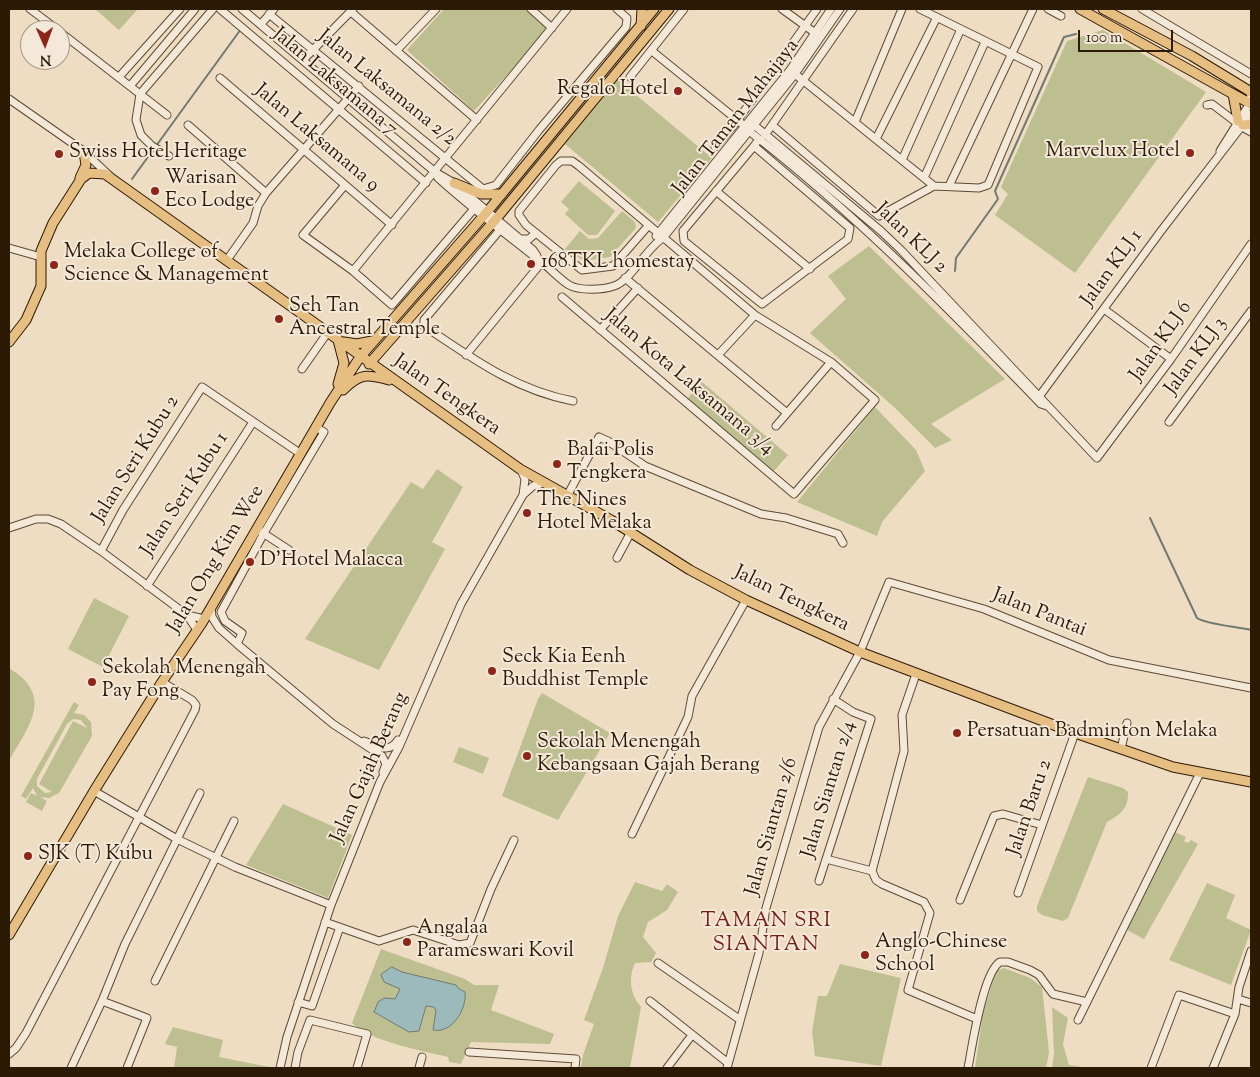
<!DOCTYPE html>
<html>
<head>
<meta charset="utf-8">
<style>
  body { margin:0 }
  #map { position:relative; width:1260px; height:1077px; overflow:hidden; background:#eedcc3; font-family:"Sorts Mill Goudy",serif }
  canvas { display:block }
  .frame { position:absolute; inset:0; border:10px solid #2d1a05; pointer-events:none }
  .north { position:absolute; left:20px; top:20px; width:50px; height:50px; box-sizing:border-box; background:#f4e8d8; border:1px solid #a49684; border-radius:50%; rotate:178deg; font-size:14px; font-weight:700; line-height:20px; text-align:center; color:#2d1a05 }
  .north::after { content:''; display:block; margin:auto; width:18px; height:22px; background:#8f2418; clip-path:polygon(50% 0,100% 100%,50% 72%,0 100%) }
  .scale { position:absolute; left:1078px; top:30px; width:95px; height:22px; box-sizing:border-box; border:2px solid #2d1a05; border-top:0; padding-left:6px; font-size:15px; line-height:18px; white-space:nowrap; color:#2d1a05; -webkit-text-stroke:4px #f4e8d8; paint-order:stroke }
</style>
</head>
<body>
<div id="map">
<canvas width="1260" height="1077"></canvas>
<div class="frame"></div>
<div class="north">N</div>
<div class="scale">100 m</div>
</div>
<script>
const c = document.querySelector('canvas').getContext('2d');
c.lineJoin = 'round';
function fill(path, color) {
  c.fillStyle = color;
  c.fill(path, 'evenodd');
}
function strokePath(path, color, width, dash) {
  c.strokeStyle = color;
  c.lineWidth = width;
  c.lineCap = dash ? 'butt' : 'round';
  c.setLineDash(dash || []);
  c.stroke(path);
}
function label(font, color, halo, rows, align = 'center') {
  c.font = font + ' "Sorts Mill Goudy",serif';
  c.lineWidth = 4;
  c.setLineDash([]);
  c.textBaseline = 'middle';
  c.strokeStyle = halo;
  c.fillStyle = color;
  for (const [text, x, y, turn = 0] of rows) {
    c.save();
    c.translate(x, y);
    c.rotate((+turn || 0) * Math.PI / 180);
    c.textAlign = isNaN(turn) ? turn : align;
    if (halo) c.strokeText(text, 0, 0);
    c.fillText(text, 0, 0);
    c.restore();
  }
}
fill(new Path2D(`
  M95 9H138L119 30Z
  M444 9H526L549 29 474 111 407 50Z
  M1103 30 1206 92 1075 273 995 215 1008 194 1001 187 1067 41Z
  M618 80 712 158 658 222 565 144Z
  M579 181 615 211 597 235H588L565 214 569 209 561 202Z
  M622 211 635 222 636 228 610 257 584 261 565 249 580 231 589 239 598 238Z
  M869 246 1005 379 931 424 952 440 935 448 894 407 810 333 846 299 828 276Z
  M702 382 788 455 773 472 687 399Z
  M875 407 916 450 925 471 882 522 877 536 797 502Z
  M437 469 463 487 432 542 445 549 379 670 305 639 411 482 423 489Z
  M94 598 129 616 103 667 68 649Z
  M9 668C55 696 29 726 9 761Z
  M542 693 610 733 558 820 502 796 538 699Z
  M74 702 79 705 74 713 84 715 91 722 92 736 59 793 49 798 40 797 47 801 42 811 26 802 31 793 37 796 33 788 26 799 21 796ZM73 719 81 720 87 728 73 721 39 784 52 792 45 793 37 786V779L67 724Z
  M459 747 489 758 483 774 453 762Z
  M1088 777 1123 788 1128 792C1129 808 1120 815 1107 822L1068 918 1063 921 1042 915 1037 911V906Z
  M283 804 352 835 328 898 246 865Z
  M1175 832 1186 837 1184 841 1188 843 1191 840 1198 844 1144 939 1125 929Z
  M635 882 662 891 667 884 678 892 667 910 648 922 643 937 656 953 651 962 635 963C628 977 630 995 641 1007L630 1068H581L583 1055 594 1024 584 1020 603 968 618 916Z
  M1207 883 1235 895 1226 918 1251 930 1231 985 1169 960Z
  M381 949 465 979 474 985H499L491 1010 554 1034 550 1044 471 1042 461 1064 449 1062 448 1057C423 1051 369 1041 352 1023Z
  M840 964 901 978 881 1066 815 1056 812 1032 818 996H827Z
  M1004 968 1030 978 1042 987 1049 1053 1046 1068H975L983 1013 996 971Z
  M1052 1007 1068 1018 1063 1044 1069 1065 1089 1068H1052L1054 1054Z
  M173 1027 223 1040 219 1057 274 1068H174L177 1047 165 1044Z`), '#bdbf90');
const water = new Path2D(`
  M392 967 402 972 456 985 459 989 465 992C467 1009 452 1034 433 1030L436 1011 434 1007 426 1006 419 1031 409 1032 374 1012 378 1002 384 998 395 999 400 989 384 982 381 975Z`);
fill(water, '#9cbabb');
strokePath(water, '#707a72', 1);
strokePath(new Path2D(`
  M156 146 241 29
  M132 179 153 150
  M955 271 956 258 998 199 995 191 1064 37 1076 34
  M1150 518 1197 618C1205 624 1238 627 1251 630`), '#707a72', 2);
const minor = new Path2D(`
  M30 9 58 30
  M220 9 426 183
  M242 9 435 172 454 183 533 250 537 256
  M531 9 552 28
  M782 9 818 35
  M1048 9 1061 16
  M1142 9 1251 74
  M350 11 477 120
  M269 14 483 189 496 185 539 130 626 27 627 18 617 9
  M261 24 274 9
  M60 32 167 115
  M396 51 436 9
  M652 51 741 123
  M303 60 353 9
  M790 70 934 186 979 188 988 185 1038 67 920 9
  M119 77 180 9
  M630 77 684 9
  M220 78 392 225
  M130 86 195 9
  M9 99 82 150 110 176
  M1207 105 1212 104 1237 123
  M855 122 902 9
  M188 125 266 193
  M754 125 881 231 901 250 1097 458 1171 359 1251 244
  M772 125 879 216 934 186
  M1242 127 1251 132
  M749 131C855 213 948 308 1041 404L1047 406
  M765 135 853 9
  M876 139 937 17
  M754 146 850 228 848 239 762 304 684 241 683 231 754 146 759 139
  M715 147 737 121 817 9
  M1220 151 1250 103 1251 93
  M169 156 152 146 141 135 136 120 140 94 213 9
  M902 160 961 29
  M435 172 438 178C470 207 504 233 539 260 549 267 558 278 569 285 579 291 603 290 614 286 632 280 645 249 663 238L795 74 840 9
  M924 178 985 42
  M345 185 303 235 353 271 392 305 473 210
  M949 186 1033 9
  M716 191 810 269
  M499 231 424 320V326C472 358 515 390 573 401
  M656 236 790 70 831 9
  M520 239H529L536 233
  M9 248 41 257
  M227 260 253 223 258 206 266 193 359 86
  M353 271 567 9
  M625 278 787 413
  M562 297 794 494 875 400 831 362 755 315 579 166 572 161H561L556 165 519 211V215L526 225 582 270 613 266 648 226
  M1104 309 1171 359
  M600 330 638 288
  M466 355 542 262
  M718 355 755 315
  M302 369 328 332
  M1038 398 1161 231 1251 114
  M1169 422 1251 311
  M776 426 831 362
  M521 470 525 479 523 495
  M567 496 599 437 608 441 645 466 761 514 786 518 838 534 843 543
  M9 528 36 519H48L61 524 101 551 187 615 197 630
  M260 531 289 550
  M101 551 123 510 202 387 301 454
  M617 558 631 532
  M147 586 253 422
  M211 608 212 617 219 628 237 644 333 724 382 756 386 764 383 772
  M187 615 204 619
  M237 644 242 633 225 621 221 612 264 533 324 432 316 427
  M916 674 902 715 904 751 872 871 876 880 882 884 924 902 930 913 908 990 977 1019
  M364 741C378 745 388 755 398 740
  M1121 749 1127 723
  M94 791 177 839 235 867 331 905
  M632 834 688 717 692 696 746 600
  M826 859 872 871
  M819 881 871 719 853 712 833 699
  M1018 893 1075 733
  M960 900 994 816 1003 814 1042 825
  M325 922 379 941 413 930 459 945 470 943 491 889 514 840
  M658 963 739 1019
  M155 981 234 821
  M1238 999 1251 1003
  M102 1001 147 1018 127 1068
  M650 1001 728 1063
  M298 1002 312 1006 340 927
  M1078 1020 1200 773
  M469 1052 576 1059 575 1068
  M9 1054 16 1048 26 1033 195 710 196 705 192 700 162 682
  M71 1068 102 1001 125 944 200 793
  M280 1068 287 1037 331 905 380 782 399 747 461 604 523 495 533 486 544 483
  M295 1068 298 1052 310 1020 367 1034 357 1068
  M419 1068 422 1057
  M667 1068 692 1035
  M727 1068 759 953 766 908 819 727 860 652 889 582 984 609 1109 660 1251 688
  M968 1068C972 1047 983 972 1000 962H1008L1030 970 1039 975 1053 994 1087 1002
  M1151 1068 1179 995 1235 1014
  M1213 1068 1235 1014 1239 987 1251 951`);
const major = new Path2D(`
  M1080 9 1251 104
  M1103 9 1192 56 1251 92
  M641 26 642 9
  M1233 94 1238 121
  M1243 125 1251 124
  M80 178 86 165 84 152
  M454 183 481 194H502
  M9 342 26 320 41 286V251L53 223 81 179 89 173 105 174 520 469 611 520 690 570 746 600 860 652 1075 733 1173 767 1251 782
  M344 342 357 344 372 341
  M369 364 496 219 669 9
  M338 384 344 363 338 340
  M343 390C360 373 367 374 389 380
  M9 935 94 791 162 682 202 623 330 403 360 357 487 212 654 9`);
strokePath(minor, '#5d4a34', 9);
strokePath(major, '#2d1a05', 11);
strokePath(minor, '#f4e8d8', 7);
strokePath(major, '#e7be82', 9);
for (const [x, y, r, color] of [
  [678,91,5,"#8f2418"],
  [1190,153,5,"#8f2418"],
  [59,154,5,"#8f2418"],
  [155,191,5,"#8f2418"],
  [531,264,5,"#8f2418"],
  [54,265,5,"#8f2418"],
  [279,319,5,"#8f2418"],
  [557,464,5,"#8f2418"],
  [527,513,5,"#8f2418"],
  [250,562,5,"#8f2418"],
  [492,671,5,"#8f2418"],
  [92,682,5,"#8f2418"],
  [957,733,5,"#8f2418"],
  [527,756,5,"#8f2418"],
  [28,856,5,"#8f2418"],
  [407,942,5,"#8f2418"],
  [865,955,5,"#8f2418"]
]) {
  const dot = new Path2D();
  dot.arc(x, y, r, 0, 2 * Math.PI);
  c.fillStyle = color;
  c.fill(dot);
  strokePath(dot, '#f4e8d8', 2);
}
label('20px', '#2d1a05', '#f4e8d8', [
  ["Jalan Laksamana 7",334,83,40],
  ["Jalan Laksamana 2/2",386,89,39],
  ["Jalan Taman Mahajaya",737,118,-52],
  ["Jalan Laksamana 9",316,139,40],
  ["Jalan KLJ 2",910,239,44],
  ["Jalan KLJ 1",1113,269,-54],
  ["Jalan KLJ 6",1162,342,-55],
  ["Jalan KLJ 3",1197,357,-54],
  ["Jalan Kota Laksamana 3/4",688,383,40],
  ["Jalan Tengkera",446,396,35],
  ["Jalan Seri Kubu 2",137,460,-58],
  ["Jalan Seri Kubu 1",186,495,-57],
  ["Jalan Ong Kim Wee",217,560,-59],
  ["Jalan Tengkera",791,600,26],
  ["Jalan Pantai",1039,614,22],
  ["Jalan Gajah Berang",371,768,-66],
  ["Jalan Siantan 2/4",830,790,-73],
  ["Jalan Baru 2",1031,808,-71],
  ["Jalan Siantan 2/6",773,827,-74]
]);
label('20px', '#2d1a05', '#f4e8d8', [
  ["Regalo Hotel",668,91,"right"],
  ["Marvelux Hotel",1180,153,"right"],
  ["Swiss Hotel Heritage",69,154],
  ["Warisan",165,180],
  ["Eco Lodge",165,203],
  ["Melaka College of",64,254],
  ["Science & Management",64,277],
  ["168TKL homestay",541,264],
  ["Seh Tan",289,308],
  ["Ancestral Temple",289,331],
  ["Balai Polis",567,452],
  ["Tengkera",567,475],
  ["The Nines",537,502],
  ["Hotel Melaka",537,525],
  ["D'Hotel Malacca",260,562],
  ["Seck Kia Eenh",502,659],
  ["Buddhist Temple",502,682],
  ["Sekolah Menengah",102,670],
  ["Pay Fong",102,693],
  ["Persatuan Badminton Melaka",967,733],
  ["Sekolah Menengah",537,744],
  ["Kebangsaan Gajah Berang",537,767],
  ["SJK (T) Kubu",38,856],
  ["Angalaa",417,930],
  ["Parameswari Kovil",417,953],
  ["Anglo-Chinese",875,944],
  ["School",875,967]
], 'left');
c.letterSpacing = '1px';
label('21px', '#7a1f14', '#f4e8d8', [
  ["TAMAN SRI",766,922],
  ["SIANTAN",766,946]
]);
c.letterSpacing = '0px';
</script>
</body>
</html>
